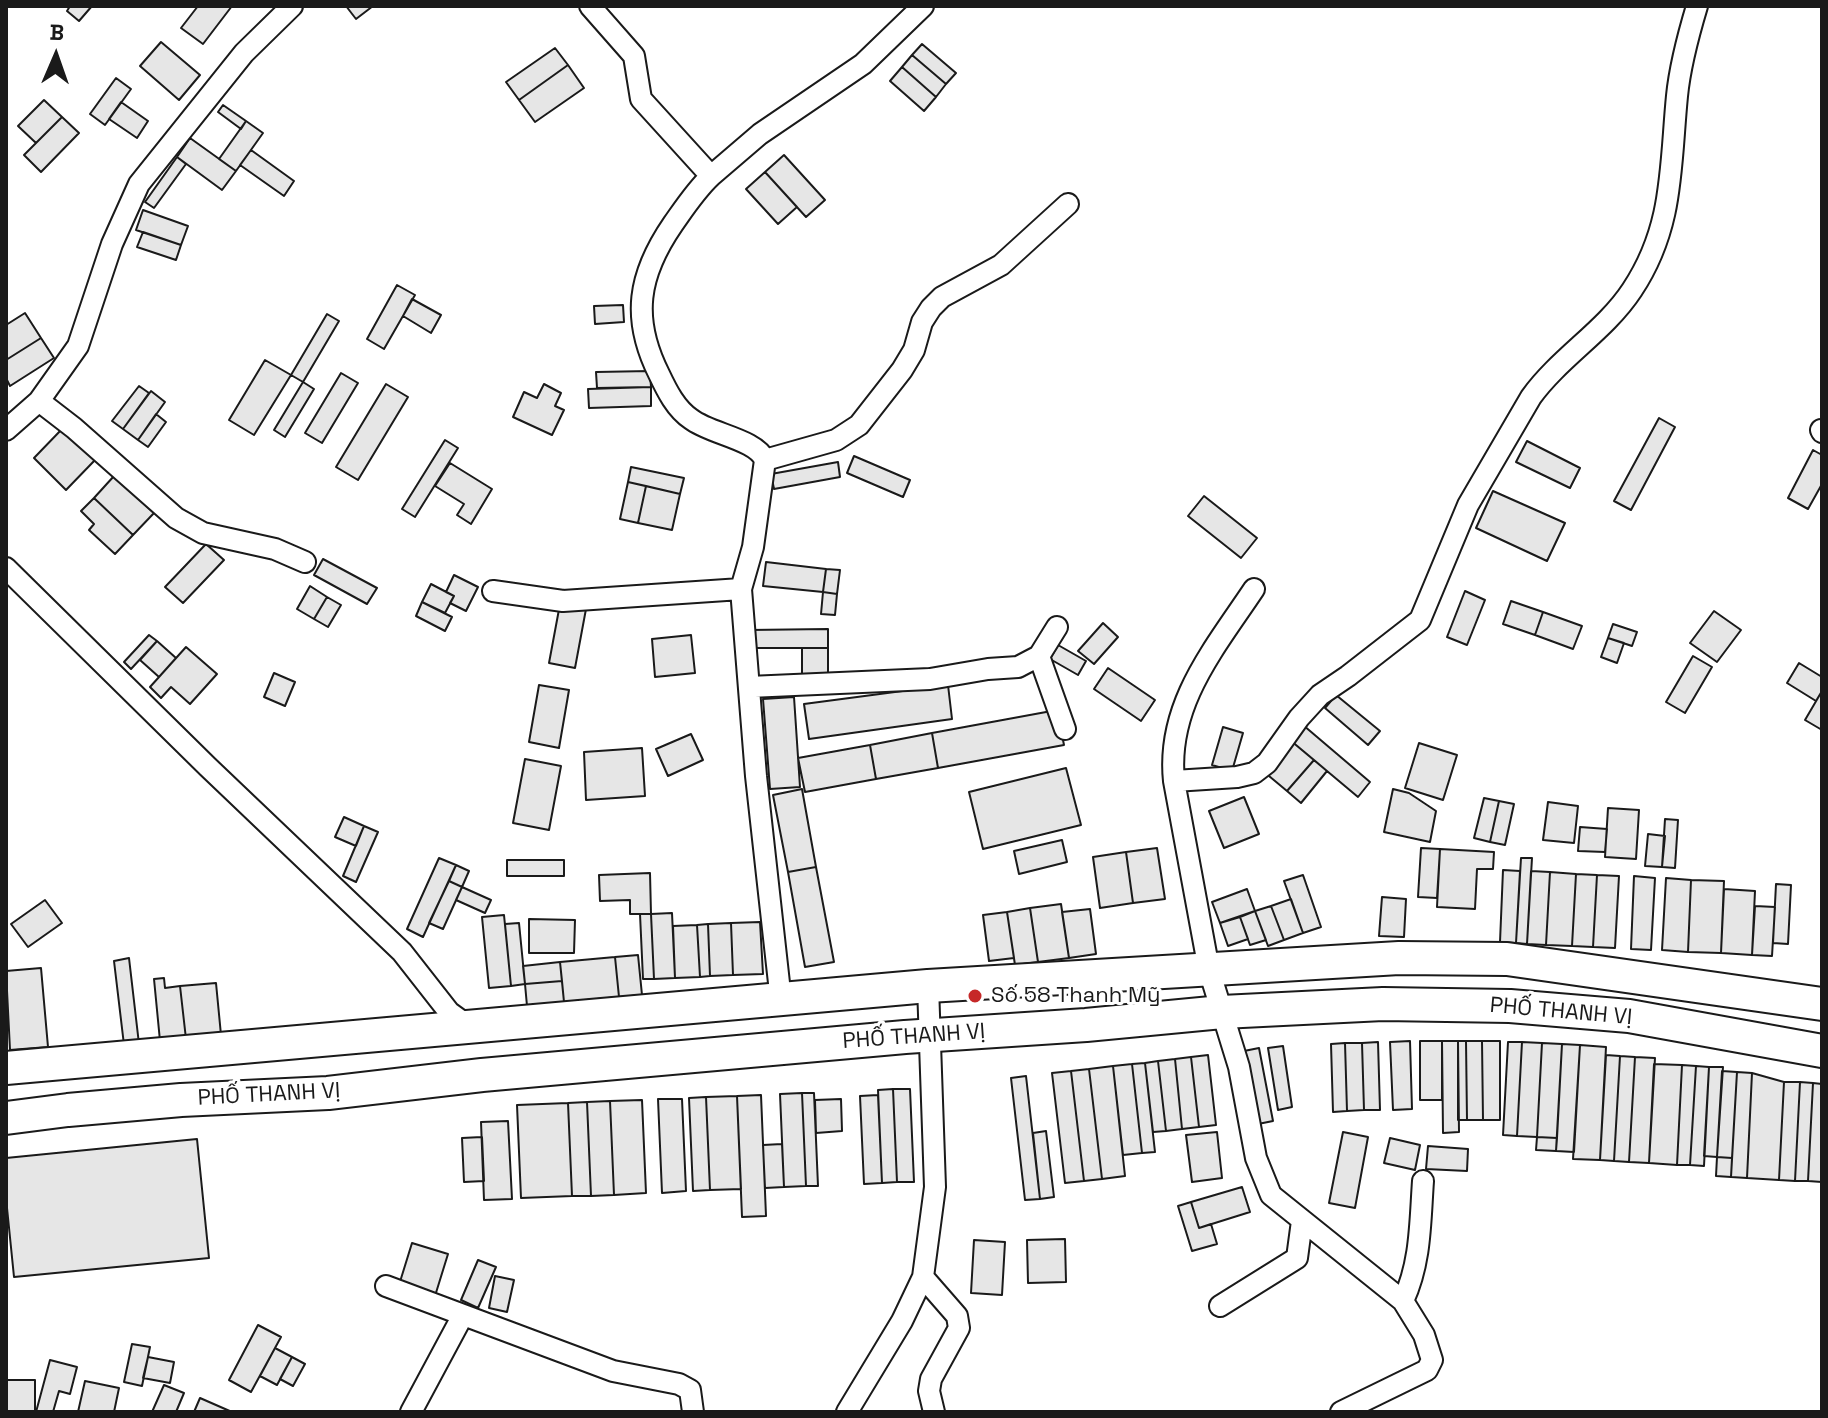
<!DOCTYPE html>
<html>
<head>
<meta charset="utf-8">
<style>
  body { margin:0 }
  #map { position:relative; width:1828px; height:1418px; overflow:hidden; background:#fff; font-family:"Space Grotesk",sans-serif }
  canvas { display:block }
  .frame { position:absolute; inset:0; border:8px solid #1a1a1a; pointer-events:none }
  .north { position:absolute; left:16px; top:16px; width:80px; height:80px; -webkit-text-stroke:6px #fff; paint-order:stroke; rotate:2deg; font-size:22px; font-weight:700; line-height:32px; text-align:center; color:#1a1a1a }
  .north::after { content:''; display:block; margin:auto; width:28px; height:36px; background:#1a1a1a; clip-path:polygon(50% 0,100% 100%,50% 72%,0 100%) }
</style>
</head>
<body>
<div id="map">
<canvas width="1828" height="1418"></canvas>
<div class="frame"></div>
<div class="north">B</div>
</div>
<script>
const c = document.querySelector('canvas').getContext('2d');
c.lineJoin = 'round';
function fill(path, color) {
  c.fillStyle = color;
  c.fill(path, 'evenodd');
}
function strokePath(path, color, width, dash) {
  c.strokeStyle = color;
  c.lineWidth = width;
  c.lineCap = dash ? 'butt' : 'round';
  c.setLineDash(dash || []);
  c.stroke(path);
}
function label(font, color, halo, rows, align = 'center') {
  c.font = font + ' "Space Grotesk",sans-serif';
  c.lineWidth = 6;
  c.setLineDash([]);
  c.textBaseline = 'middle';
  c.strokeStyle = halo;
  c.fillStyle = color;
  for (const [text, x, y, turn = 0] of rows) {
    c.save();
    c.translate(x, y);
    c.rotate((+turn || 0) * Math.PI / 180);
    c.textAlign = isNaN(turn) ? turn : align;
    if (halo) c.strokeText(text, 0, 0);
    c.fillText(text, 0, 0);
    c.restore();
  }
}
const building = new Path2D(`
  M70 6H92L79 21 67 11Z
  M198 6H232L203 44 181 28Z
  M346 6H373L356 19Z
  M161 42 200 75 179 100 140 66Z
  M922 44 956 73 946 84 912 55Z
  M555 48 568 65 519 100 506 82Z
  M912 55 946 84 936 97 902 67Z
  M568 65 584 88 535 122 519 100Z
  M902 67 936 97 924 111 890 81Z
  M116 78 131 89 105 125 90 114Z
  M44 100 62 117 36 143 18 126Z
  M121 102 148 121 137 138 109 119Z
  M223 105 246 121 241 129 218 112Z
  M62 117 79 133 41 172 24 155Z
  M246 121 263 133 236 171 219 159Z
  M190 138 236 171 222 190 177 157Z
  M251 150 294 181 284 196 240 165Z
  M784 155 825 200 806 217 765 172Z
  M177 157 186 164 154 208 145 202Z
  M765 172 797 207 778 224 746 189Z
  M143 210 188 226 181 245 136 230Z
  M143 232 181 245 176 260 137 247Z
  M397 285 415 295 384 349 367 339Z
  M412 299 441 315 431 333 403 316Z
  M623 305 624 322 595 324 594 306Z
  M25 313 41 338 6 360V325Z
  M327 314 339 321 303 382 291 375Z
  M41 338 54 358 10 386 6 378V360Z
  M265 360 291 375 254 435 229 420Z
  M650 371 651 387 597 388 596 372Z
  M341 373 358 383 322 443 305 433Z
  M303 382 314 389 285 437 274 430Z
  M386 384 408 397 358 480 336 467Z
  M544 384 561 393 555 406 564 410 552 435 513 417 524 392 537 398Z
  M139 386 149 393 123 429 112 421Z
  M651 387V406L589 408 588 389Z
  M151 391 165 402 138 440 123 429Z
  M156 414 166 422 148 447 138 440Z
  M1659 418 1675 427 1631 510 1614 501Z
  M62 429 95 460 66 490 34 458Z
  M445 440 458 448 415 517 402 509Z
  M1527 441 1580 468 1570 488 1516 462Z
  M1813 450 1822 455V484L1808 509 1788 498Z
  M854 456 910 480 903 497 847 473Z
  M838 462 840 477 774 489 771 474Z
  M450 463 492 489 471 524 457 515 464 504 435 486Z
  M631 467 684 478 680 494 628 482Z
  M114 476 154 513 133 535 94 498Z
  M628 482 646 486 638 523 620 519Z
  M646 486 680 494 672 530 638 523Z
  M1493 491 1565 523 1547 561 1476 528Z
  M1204 496 1257 538 1241 558 1188 516Z
  M94 498 133 535 115 554 89 530 94 524 81 511Z
  M206 544 224 560 183 603 165 587Z
  M323 559 377 588 367 604 314 575Z
  M766 562 826 569 823 592 763 586Z
  M826 569 840 570 837 594 823 592Z
  M454 575 478 587 466 611 450 603 454 596 446 592Z
  M431 584 454 596 445 613 422 602Z
  M310 586 327 597 314 619 297 609Z
  M1465 591 1485 600 1467 645 1447 637Z
  M823 592 837 594 835 615 821 614Z
  M327 597 341 605 328 627 314 619Z
  M1511 601 1543 612 1535 635 1503 624Z
  M422 602 452 617 445 631 416 616Z
  M560 604 586 609 575 668 549 663Z
  M1714 611 1741 630 1717 662 1690 643Z
  M1543 612 1582 626 1573 649 1535 635Z
  M1103 623 1118 637 1094 664 1078 651Z
  M1613 624 1637 632 1632 646 1608 638Z
  M828 629V648H749V630Z
  M149 635 157 641 131 669 124 662Z
  M691 635 695 673 655 677 652 639Z
  M1608 638 1624 643 1617 663 1601 657Z
  M157 641 176 658 159 677 140 660Z
  M1058 645 1086 661 1078 675 1050 659Z
  M186 647 217 674 190 704 171 687 161 698 150 687Z
  M802 648H828V678L802 679Z
  M1693 656 1712 667 1685 713 1666 702Z
  M1799 663 1822 677V691L1816 701 1787 683Z
  M1108 668 1155 700 1141 721 1094 689Z
  M274 673 295 682 285 706 264 697Z
  M539 685 569 690 559 748 529 742Z
  M948 685 952 719 809 739 804 704Z
  M1822 691V730L1805 720Z
  M1336 695 1380 731 1368 745 1325 708Z
  M794 697 800 787 770 789 763 699Z
  M1057 710 1064 745 938 768 932 733Z
  M1303 725 1370 782 1358 797 1290 740Z
  M1223 727 1243 733 1232 771 1212 765Z
  M932 733 938 768 876 779 870 745Z
  M691 734 703 760 668 776 656 749Z
  M1290 740 1314 760 1287 791 1263 771Z
  M1419 743 1457 755 1443 800 1405 788Z
  M870 745 876 779 805 792 798 758Z
  M642 748 645 796 586 800 584 752Z
  M525 759 561 766 549 830 513 823Z
  M1314 760 1327 771 1301 803 1287 791Z
  M1066 768 1081 825 983 849 969 792Z
  M802 789 816 867 788 872 773 795Z
  M1393 789 1409 793 1436 811 1430 842 1384 832Z
  M1244 797 1259 834 1224 848 1209 811Z
  M1484 798 1499 801 1490 842 1474 838Z
  M1499 801 1514 804 1505 845 1490 842Z
  M1548 802 1578 806 1574 843 1543 840Z
  M1608 808 1639 810 1636 859 1605 857Z
  M344 817 364 826 356 846 335 837Z
  M1665 819 1678 820 1675 868 1662 867Z
  M364 826 378 832 356 882 343 876Z
  M1580 827 1607 829 1605 852 1578 851Z
  M1648 834 1665 836 1662 867 1645 866Z
  M1062 840 1067 862 1019 874 1014 851Z
  M1157 848 1165 899 1133 903 1126 852Z
  M1421 848 1440 849 1437 898 1418 897Z
  M1440 849 1494 852 1493 869H1477L1475 909 1437 907Z
  M1126 852 1133 903 1100 908 1093 857Z
  M439 858 456 865 423 937 407 929Z
  M1521 858H1532L1527 944 1516 943Z
  M507 860H564V876H507Z
  M456 865 469 871 462 887 449 881Z
  M816 867 834 962 805 967 788 872Z
  M1503 870 1520 871 1516 943 1500 942Z
  M1531 871 1550 872 1546 945 1527 944Z
  M1550 872 1576 874 1572 946 1546 945Z
  M650 873 651 914H630V900L600 901 599 875Z
  M1576 874 1597 875 1593 947 1572 946Z
  M1303 875 1321 927 1303 933 1284 881Z
  M1597 875 1619 876 1615 948 1593 947Z
  M1634 876 1655 878 1651 950 1631 949Z
  M1666 878 1691 880 1688 952 1662 950Z
  M1691 880 1724 881 1721 953 1688 952Z
  M449 881 462 887 443 929 429 923Z
  M1776 884 1791 885 1788 944 1773 943Z
  M462 887 491 900 485 913 456 900Z
  M1247 889 1255 911 1220 923 1212 902Z
  M1724 889 1755 891 1752 955 1721 953Z
  M1382 897 1406 899 1404 937 1379 936Z
  M1291 899 1303 933 1284 940 1271 906Z
  M45 900 62 923 28 947 11 924Z
  M1061 904 1069 958 1038 962 1030 908Z
  M1271 906 1284 940 1268 946 1255 911Z
  M1755 906 1775 907 1772 956 1752 955Z
  M1030 908 1038 962 1015 965 1007 912Z
  M1090 909 1096 954 1069 958 1062 912Z
  M1255 911 1266 940 1250 945 1240 917Z
  M1007 912 1014 958 989 961 983 915Z
  M672 913 675 978 654 979 651 914Z
  M640 914H651L654 979H643Z
  M504 915 511 986 489 988 482 917Z
  M1240 917 1248 939 1228 946 1220 923Z
  M529 919 575 920 574 953H529Z
  M760 922 763 974 733 975 731 923Z
  M519 923 525 984 511 986 505 924Z
  M731 923 733 975 710 976 708 924Z
  M708 924 710 976 700 977 697 925Z
  M697 925 700 977 675 978 673 926Z
  M638 955 642 995 619 997 615 957Z
  M615 957 619 997 564 1002 560 962Z
  M129 958 139 1044 124 1045 114 961Z
  M560 962 562 981 525 984 523 966Z
  M41 968 48 1047 10 1050 6 971Z
  M164 978 165 988 180 986 186 1039 160 1041 154 979Z
  M562 981 564 1002 527 1006 525 984Z
  M216 983 221 1035 186 1039 180 986Z
  M1410 1041 1412 1109 1393 1110 1390 1042Z
  M1420 1041H1442V1100H1420Z
  M1442 1041H1458L1459 1132 1443 1133Z
  M1458 1041H1466L1467 1120H1458Z
  M1466 1041H1482L1483 1120H1467Z
  M1482 1041H1500V1120H1483Z
  M1378 1042 1380 1110H1364L1362 1043Z
  M1508 1042H1522L1517 1136 1503 1135Z
  M1522 1042 1542 1043 1537 1137 1517 1136Z
  M1345 1043H1362L1364 1110 1347 1111Z
  M1345 1043 1347 1111 1333 1112 1331 1044Z
  M1542 1043 1562 1044 1557 1138 1537 1137Z
  M1562 1044 1580 1045 1574 1152 1556 1151Z
  M1580 1045 1606 1047 1600 1160 1573 1159Z
  M1283 1046 1292 1107 1278 1110 1268 1048Z
  M1259 1048 1273 1121 1258 1124 1244 1051Z
  M1208 1055 1216 1125 1199 1127 1191 1057Z
  M1606 1055 1620 1056 1614 1161 1600 1160Z
  M1620 1056 1635 1057 1629 1162 1614 1161Z
  M1191 1057 1199 1127 1182 1129 1175 1059Z
  M1635 1057 1655 1058 1649 1163 1629 1162Z
  M1175 1059 1182 1129 1166 1131 1158 1061Z
  M1158 1061 1166 1131 1153 1132 1145 1063Z
  M1145 1063 1155 1152 1142 1153 1132 1064Z
  M1132 1064 1142 1153 1123 1155 1113 1066Z
  M1654 1064 1682 1065 1677 1165 1649 1163Z
  M1682 1065 1696 1066 1690 1165H1677Z
  M1113 1066 1125 1176 1102 1179 1089 1069Z
  M1696 1066 1709 1067 1704 1166 1690 1165Z
  M1709 1067H1723L1717 1157 1704 1156Z
  M1089 1069 1102 1179 1084 1181 1071 1071Z
  M1071 1071 1084 1181 1065 1183 1052 1073Z
  M1722 1071 1737 1072 1732 1158 1717 1157Z
  M1737 1072 1752 1073 1747 1178 1731 1177Z
  M1752 1073 1784 1082 1779 1180 1747 1178Z
  M1026 1076 1040 1199 1025 1200 1011 1078Z
  M1784 1082H1800L1795 1181 1779 1180Z
  M1800 1082 1813 1083 1808 1181H1795Z
  M1813 1083 1822 1084V1182L1808 1181Z
  M893 1089 897 1182 882 1183 878 1090Z
  M893 1089H910L914 1182H897Z
  M802 1093H814L818 1186H806Z
  M802 1093 806 1186 784 1187 780 1094Z
  M761 1095 766 1216 742 1217 737 1096Z
  M878 1095 882 1183 864 1184 860 1096Z
  M737 1096 741 1189 710 1190 706 1097Z
  M706 1097 710 1190 693 1191 689 1098Z
  M658 1099H682L686 1191 662 1193Z
  M841 1099 842 1131 816 1133 815 1100Z
  M642 1100 646 1193 614 1195 610 1101Z
  M610 1101 614 1195 591 1196 587 1102Z
  M587 1102 591 1196H572L568 1103Z
  M568 1103 572 1196 521 1198 517 1105Z
  M508 1121 512 1199 484 1200 481 1122Z
  M1046 1131 1054 1197 1040 1199 1033 1133Z
  M1217 1132 1222 1178 1192 1182 1186 1135Z
  M1343 1132 1368 1137 1355 1208 1329 1203Z
  M482 1137 484 1181 464 1182 462 1138Z
  M1537 1137 1557 1138 1556 1151 1536 1150Z
  M1390 1138 1420 1145 1415 1170 1384 1163Z
  M197 1139 209 1258 14 1277 6 1198V1158Z
  M782 1144 784 1187 765 1188 763 1145Z
  M1428 1146 1468 1149 1467 1171 1426 1169Z
  M1717 1157 1732 1158 1731 1177 1716 1176Z
  M1242 1187 1250 1212 1199 1228 1191 1202Z
  M1191 1202 1199 1228 1211 1224 1217 1244 1192 1251 1178 1206Z
  M1065 1239 1066 1282 1028 1283 1027 1240Z
  M974 1240 1005 1242 1002 1295 971 1293Z
  M412 1243 448 1254 435 1296 399 1285Z
  M478 1260 496 1267 478 1308 461 1300Z
  M495 1276 514 1280 507 1312 489 1308Z
  M258 1325 281 1337 251 1392 229 1380Z
  M132 1344 150 1347 142 1386 124 1382Z
  M275 1348 292 1357 277 1385 260 1376Z
  M148 1357 174 1362 170 1383 143 1378Z
  M292 1357 305 1364 293 1386 280 1379Z
  M50 1360 77 1367 70 1394 59 1391 53 1412H36Z
  M6 1380H35V1412H6Z
  M85 1381 119 1388 114 1412H78Z
  M164 1385 184 1393 176 1412H152Z
  M200 1398 232 1412H194Z`);
fill(building, '#e6e6e6');
strokePath(building, '#1a1a1a', 2);
const street = new Path2D(`
  M590 6 634 56 641 99 711 176C696 190 685 207 673 224 638 275 631 318 659 374 667 391 676 409 691 419 710 434 756 439 765 460L753 547 741 589 756 776 781 1001
  M711 176 760 134 863 64 923 6
  M39 401 74 428 176 518 203 533 275 549 305 562
  M6 430 39 401 78 346 112 244 139 184 244 53 292 6
  M1821 430 1822 432
  M765 460 836 440 859 425 902 370 914 350 922 322 931 308 942 297 1001 265 1068 204
  M6 568 208 767 402 952 449 1012 467 1025
  M1254 589C1214 649 1166 705 1174 781L1209 970 1239 1067 1256 1158 1271 1195 1403 1301 1424 1335 1432 1360 1427 1370 1341 1412
  M493 591 563 601 741 589
  M1039 656 1065 729
  M749 687 930 679 988 669 1018 667 1039 656 1057 627
  M1174 781 1237 777 1254 773 1267 763 1299 718 1320 695 1348 676 1420 620 1468 505 1531 397C1560 357 1605 331 1632 290 1674 227 1670 167 1677 96 1680 65 1688 36 1697 6
  M923 1277 957 1316 959 1328 931 1379 929 1391 934 1412
  M386 1286 613 1371 679 1384 690 1390 693 1412
  M1403 1301C1421 1262 1420 1223 1423 1181
  M1220 1306 1297 1258 1302 1221
  M411 1412 463 1315
  M847 1412 902 1321 923 1277 935 1187 928 986`);
const primary = new Path2D(`
  M6 1068 928 986 1399 958 1507 959 1822 1004
  M6 1118 68 1110 181 1100 328 1093 482 1075 905 1037 1086 1025 1222 1012 1383 1004 1510 1006 1629 1016 1822 1051`);
strokePath(street, '#1a1a1a', 24);
strokePath(primary, '#1a1a1a', 36);
strokePath(street, '#fff', 20);
strokePath(primary, '#fff', 32);
for (const [x, y, r, color] of [
  [975,996,8,"#c62828"]
]) {
  const dot = new Path2D();
  dot.arc(x, y, r, 0, 2 * Math.PI);
  c.fillStyle = color;
  c.fill(dot);
  strokePath(dot, '#fff', 3);
}
label('22px', '#1a1a1a', '#fff', [
  ["Số 58 Thanh Mỹ",991,996]
], 'left');
label('22px', '#1a1a1a', '#fff', [
  ["PHỐ THANH VỊ",1561,1012,5],
  ["PHỐ THANH VỊ",914,1037,-4],
  ["PHỐ THANH VỊ",269,1095,-3]
]);
</script>
</body>
</html>
